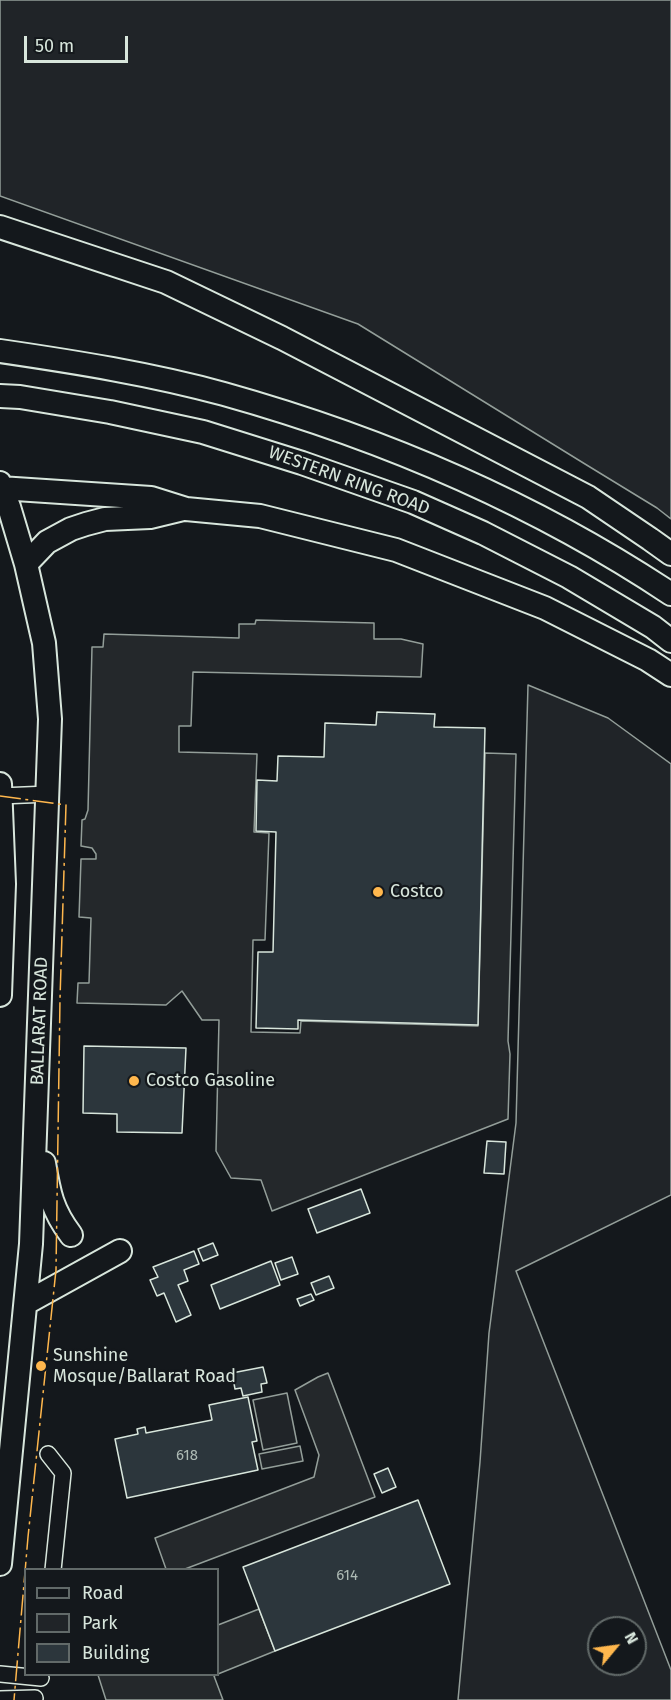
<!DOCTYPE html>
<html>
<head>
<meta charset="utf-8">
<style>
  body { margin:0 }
  #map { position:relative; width:671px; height:1700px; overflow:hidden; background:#14181c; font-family:"Fira Sans",sans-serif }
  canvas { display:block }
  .legend { position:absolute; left:24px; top:1568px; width:195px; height:108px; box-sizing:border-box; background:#14181c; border:2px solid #626a69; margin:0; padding:8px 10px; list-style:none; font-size:18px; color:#d8e6dc }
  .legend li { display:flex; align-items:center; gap:12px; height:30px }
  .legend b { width:30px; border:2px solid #626a69 }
  .north { position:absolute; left:587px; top:1616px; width:60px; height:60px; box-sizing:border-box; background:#14181c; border:2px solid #626a69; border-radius:50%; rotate:61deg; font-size:16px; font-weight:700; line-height:24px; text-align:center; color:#d8e6dc }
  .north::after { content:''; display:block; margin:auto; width:21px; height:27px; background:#ffb74d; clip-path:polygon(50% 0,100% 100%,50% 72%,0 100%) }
  .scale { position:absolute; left:24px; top:36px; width:104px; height:27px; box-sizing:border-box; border:3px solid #d8e6dc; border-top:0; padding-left:8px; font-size:18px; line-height:21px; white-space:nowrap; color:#d8e6dc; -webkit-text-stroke:4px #14181c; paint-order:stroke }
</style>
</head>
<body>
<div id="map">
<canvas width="671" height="1700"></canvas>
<ul class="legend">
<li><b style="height:8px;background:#14181c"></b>Road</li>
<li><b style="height:16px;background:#202428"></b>Park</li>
<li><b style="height:16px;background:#2c363c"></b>Building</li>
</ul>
<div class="north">N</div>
<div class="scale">50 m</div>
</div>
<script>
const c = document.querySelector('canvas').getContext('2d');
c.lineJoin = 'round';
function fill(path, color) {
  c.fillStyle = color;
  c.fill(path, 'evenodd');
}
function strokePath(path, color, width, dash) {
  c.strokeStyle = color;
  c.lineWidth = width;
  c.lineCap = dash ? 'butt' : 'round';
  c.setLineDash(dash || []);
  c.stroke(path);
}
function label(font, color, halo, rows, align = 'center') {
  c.font = font + ' "Fira Sans",sans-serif';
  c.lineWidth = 4.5;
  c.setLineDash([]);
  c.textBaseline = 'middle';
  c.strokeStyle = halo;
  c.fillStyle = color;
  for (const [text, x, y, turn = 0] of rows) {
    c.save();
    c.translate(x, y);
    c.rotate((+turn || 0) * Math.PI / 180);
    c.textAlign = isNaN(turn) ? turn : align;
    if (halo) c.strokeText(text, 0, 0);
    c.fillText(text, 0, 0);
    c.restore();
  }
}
const green = new Path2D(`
  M0 0H671V519L657 508 585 464 358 324 0 196Z
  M528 685 608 718 671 764V1195L516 1271 671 1670V1700H458L480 1462 489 1333 516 1123ZM599 1628H635V1664H599Z
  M287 1393 297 1443 263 1450 253 1400Z
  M300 1446 303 1461 262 1469 259 1454Z`);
fill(green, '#202428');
strokePath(green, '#939e99', 1.5);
const parking = new Path2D(`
  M256 620 374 623V639H401L423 644 421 677 193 672 191 726H179V752L257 754 254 832 269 833 265 940H253L251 1032 300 1033 301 1021 478 1026 485 753 516 754 508 1041 510 1054 508 1119 272 1211 261 1180 231 1178 216 1151 219 1020H202L182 991 166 1005 77 1003 78 983H89L91 918 79 917 81 859H96V854L92 848 81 846 82 820 85 819 88 810 92 647H103L104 634 239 638V624H255Z
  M328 1373 375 1497 185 1569H166L155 1538 314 1477 319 1455 295 1390 318 1377Z
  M259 1609 275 1651 218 1674V1625Z
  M98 1675H216L214 1676 223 1700H106Z`);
fill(parking, '#24282b');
strokePath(parking, '#939e99', 1.5);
const building = new Path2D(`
  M377 712 435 714 434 727 485 728 478 1025 298 1020V1029L256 1028 258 952H273L276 832 256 831 257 780 277 781 278 756 324 757 325 723 376 725Z
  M84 1046 186 1048 182 1133 117 1132V1114L83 1113Z
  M487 1141 506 1142 504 1174 484 1173Z
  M361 1189 370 1213 317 1233 308 1209Z
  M213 1243 218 1255 203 1261 198 1249Z
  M194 1251 199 1264 184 1270 188 1281 178 1285 191 1315 176 1322 164 1293 157 1296 150 1280 158 1277 153 1267Z
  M292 1257 298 1274 281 1280 275 1263Z
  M271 1261 280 1285 220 1309 211 1285Z
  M329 1276 334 1288 316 1295 311 1283Z
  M311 1294 314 1300 300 1306 297 1299Z
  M263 1367 267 1383 261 1384 262 1392 243 1396 241 1388 235 1389 232 1373Z
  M248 1397 257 1441 252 1442 258 1470 127 1498 115 1439 138 1434 137 1429 145 1427 146 1433 212 1420 209 1405Z
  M388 1468 396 1487 382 1493 374 1474Z
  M418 1500 450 1584 275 1651 243 1567Z`);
fill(building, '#2c363c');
strokePath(building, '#d8e6dc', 1.5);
const minor = new Path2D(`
  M0 796 49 794
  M48 1454 63 1473 53 1570
  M0 1674 41 1678
  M0 1699 35 1698`);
const highway = new Path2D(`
  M0 227 166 282 282 338 588 497 650 539 671 554
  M0 351C75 362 151 374 224 394 381 438 534 503 671 594
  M0 396 20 397 110 412 203 432 302 463 413 502 483 533 569 577 653 627 671 641
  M0 483 9 507 26 564 44 643 50 719 31 1244 0 1564
  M0 488 151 498 186 509 260 516 396 550 545 608 648 660 671 675
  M26 564 47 542 71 529 86 524 105 519 150 517 183 509
  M0 784 4 884 0 995
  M44 1163C49 1193 52 1210 71 1235
  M26 1303 120 1251`);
strokePath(minor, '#d8e6dc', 18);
strokePath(highway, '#d8e6dc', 26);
strokePath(minor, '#14181c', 15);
strokePath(highway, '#14181c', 22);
strokePath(new Path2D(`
  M0 796 66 805 60 999 56 1270 28 1537 14 1700`), '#ffb74d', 1.5, [21, 4.5, 3, 4.5]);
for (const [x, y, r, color] of [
  [378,892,6,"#ffb74d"],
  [134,1081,6,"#ffb74d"],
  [41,1366,6,"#ffb74d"]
]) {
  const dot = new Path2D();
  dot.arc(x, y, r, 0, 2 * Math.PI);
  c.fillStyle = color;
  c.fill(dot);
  strokePath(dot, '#14181c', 2);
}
label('15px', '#adbab4', null, [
  ["618",187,1456],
  ["614",347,1576]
]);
label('18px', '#d8e6dc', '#14181c', [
  ["WESTERN RING ROAD",349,481,20],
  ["BALLARAT ROAD",40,1021,-88]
]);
label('18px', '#d8e6dc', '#14181c', [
  ["Costco",390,892],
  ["Costco Gasoline",146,1081],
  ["Sunshine",53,1356],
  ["Mosque/Ballarat Road",53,1377]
], 'left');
</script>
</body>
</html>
